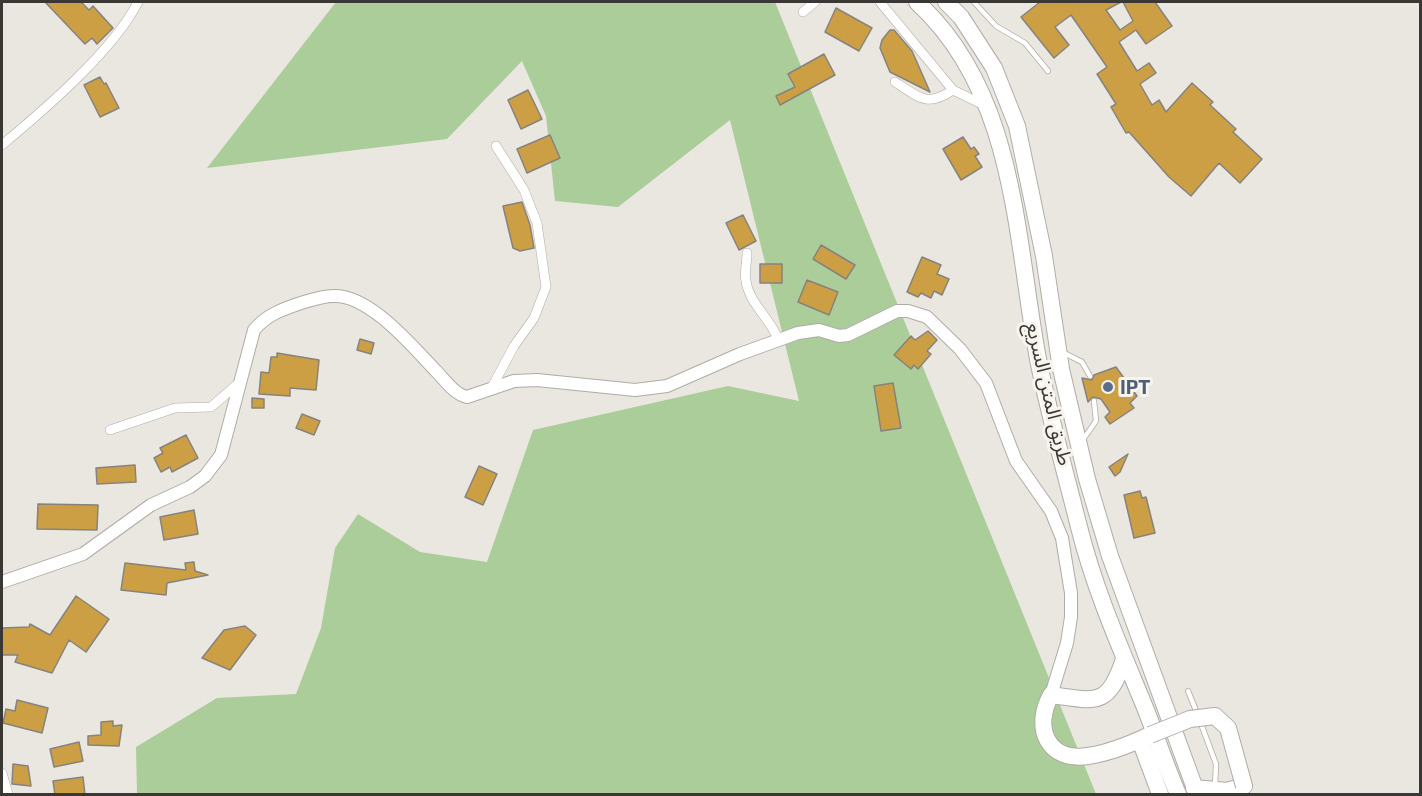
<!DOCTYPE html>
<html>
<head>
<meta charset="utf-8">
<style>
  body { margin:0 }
  #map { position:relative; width:1422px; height:796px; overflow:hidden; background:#eae6e0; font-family:"Exo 2",sans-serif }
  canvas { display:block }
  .frame { position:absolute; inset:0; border:3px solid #393835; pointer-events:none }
</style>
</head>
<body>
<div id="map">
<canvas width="1422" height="796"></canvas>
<div class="frame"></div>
</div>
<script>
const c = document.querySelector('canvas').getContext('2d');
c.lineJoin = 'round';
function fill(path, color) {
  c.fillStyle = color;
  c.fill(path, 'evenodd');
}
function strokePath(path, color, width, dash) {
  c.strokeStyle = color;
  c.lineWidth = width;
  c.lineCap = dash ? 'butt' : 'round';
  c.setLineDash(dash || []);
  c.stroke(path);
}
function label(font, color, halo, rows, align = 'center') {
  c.font = font + ' "Exo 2","Noto Sans Arabic",sans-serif';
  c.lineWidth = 6;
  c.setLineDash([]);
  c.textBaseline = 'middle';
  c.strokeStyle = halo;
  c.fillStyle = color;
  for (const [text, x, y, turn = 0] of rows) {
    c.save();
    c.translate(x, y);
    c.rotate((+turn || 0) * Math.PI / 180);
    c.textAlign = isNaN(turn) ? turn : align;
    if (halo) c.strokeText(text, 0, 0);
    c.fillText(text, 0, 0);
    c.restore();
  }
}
fill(new Path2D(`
  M336 2H775L1096 794H137L136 747 217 698 296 694 321 628 335 548 358 514 420 552 487 562 533 430 728 386 799 401 730 120 618 207 555 201 546 116 522 61 447 139 207 168Z`), '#abcd9a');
const building = new Path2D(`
  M45 2H81L89 10 93 6 113 28 97 44 92 38 85 44Z
  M1040 2H1121L1106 10 1120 30 1133 21 1123 2H1155L1172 26 1146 44 1136 30 1119 42 1137 71 1149 63 1156 73 1140 84 1152 105 1159 100 1166 112 1192 83 1213 102 1210 105 1236 129 1233 132 1262 159 1240 183 1219 163 1191 196 1169 177 1129 132 1126 133 1111 107 1116 104 1097 74 1107 67 1071 15 1055 27 1069 45 1054 58 1021 17Z
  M836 8 872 28 859 51 825 32Z
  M890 30H894L912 51 930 92 890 72 880 48 882 40Z
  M824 54 835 75 780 105 776 96 795 87 788 74Z
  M100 77 104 84 106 83 119 108 100 117 84 85Z
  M528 90 542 119 521 129 508 100Z
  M550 135 560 158 527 173 517 149Z
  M963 137 971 149 974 147 979 154 975 156 982 167 961 180 943 149Z
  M522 202 530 225 534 248 520 251 513 248 503 206Z
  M743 215 756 241 739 250 726 223Z
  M821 245 855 265 846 279 813 259Z
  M922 257 941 265 937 274 949 279 942 295 934 291 931 298 921 293 918 297 907 292Z
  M760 264H782V283H760Z
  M807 280 838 292 829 315 798 302Z
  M928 331 937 340 927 351 931 354 918 369 914 365 911 369 894 355 911 336 915 340Z
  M360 339 374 343 371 354 357 350Z
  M277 353 319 360 316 390 290 388V396L259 394 261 372 269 373 271 357H277Z
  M1116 367 1137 396 1130 403 1134 408 1110 424 1105 417 1110 412 1101 399 1093 397 1088 402 1082 378 1092 380 1094 375Z
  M893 383 901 428 881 431 874 386Z
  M252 398 264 399V408H252Z
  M302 414 320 421 314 435 296 428Z
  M186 435 198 458 172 472 170 467 161 472 154 458 163 453 160 448Z
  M1128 454 1120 472 1115 476 1109 467Z
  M135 465 136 482 97 484 96 468Z
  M479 466 497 474 483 505 465 497Z
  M1140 491 1142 498 1146 497 1155 533 1134 538 1124 495Z
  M38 504 98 505 97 530 37 529Z
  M194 510 198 534 164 540 160 517Z
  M194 562 195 571 208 575 167 583 166 595 121 590 125 563 186 570 185 563Z
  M76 596 109 619 86 652 69 640 52 673 15 662 18 655H2V628L29 627 30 624 50 635Z
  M245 626 256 635 230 670 202 658 224 630Z
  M17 700 48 708 42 733 3 723 6 709 15 711Z
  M113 721V726L122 725 119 746 88 745V736L101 735V722Z
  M79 742 83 761 54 767 50 749Z
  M13 764 28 766 31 786 12 784Z
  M83 777 85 795H55L53 781Z`);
fill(building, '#cc9f45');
strokePath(building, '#86837d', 1.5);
const service = new Path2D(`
  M974 2 996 26 1025 43 1048 71
  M1062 352 1082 362 1090 376
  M1082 441 1096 421 1094 401
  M1188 691 1197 713
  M1200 721 1216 764 1215 787`);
const minor = new Path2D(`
  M880 2 953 90 986 106
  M803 12 815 2
  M895 82C919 97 926 108 953 90
  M2 145C44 110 114 50 138 2
  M747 253C747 262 744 273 746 281 749 303 770 318 778 339
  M492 387 514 346 534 318 546 287 537 223 524 190 496 146
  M110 430 175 408 211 407 239 383
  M2 773 8 794`);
const tertiary = new Path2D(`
  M2 582 83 554 151 505 190 487 205 476 221 455 254 330C266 315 283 309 301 303 311 300 323 296 333 296 369 294 412 346 436 371 445 380 454 394 467 397L514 381 537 380 635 390 667 386 740 354 798 333 819 330 839 336 848 335 897 311H908L927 317 960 349 986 383 1016 461 1051 511 1062 538 1071 593V617L1067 643 1051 695`);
const motorway = new Path2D(`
  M917 2C1016 93 1015 235 1038 359 1049 415 1065 471 1079 527 1095 591 1121 649 1146 710 1157 738 1166 767 1178 794
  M946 2 961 17 994 68 1017 126 1044 256 1061 369 1087 479 1110 556 1197 794
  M1124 659C1108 708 1096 701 1051 695 1033 727 1047 762 1088 756 1109 753 1131 744 1150 735
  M1140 740 1160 794
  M1194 788 1227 791 1244 786`);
strokePath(service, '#afaca6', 6);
strokePath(minor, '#afaca6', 10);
strokePath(tertiary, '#afaca6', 14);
strokePath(motorway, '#afaca6', 18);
strokePath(service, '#fff', 4.5);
strokePath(minor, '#fff', 9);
strokePath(tertiary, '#fff', 12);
strokePath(motorway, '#fff', 16);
const motorwayBridge = new Path2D(`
  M1150 735 1190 719 1215 716 1228 728 1244 786`);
strokePath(motorwayBridge, '#afaca6', 18, []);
strokePath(motorwayBridge, '#fff', 16);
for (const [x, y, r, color] of [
  [1108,387,6,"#5c6f8a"]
]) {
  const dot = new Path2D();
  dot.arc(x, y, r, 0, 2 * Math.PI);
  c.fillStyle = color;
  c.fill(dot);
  strokePath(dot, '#f7f4ed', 2);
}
label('bold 20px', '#4e5e75', '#f7f4ed', [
  ["IPT",1120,387]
], 'left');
label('20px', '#393835', '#f7f4ed', [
  ["طريق المتن السريع",1049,394,77]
]);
</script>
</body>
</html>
